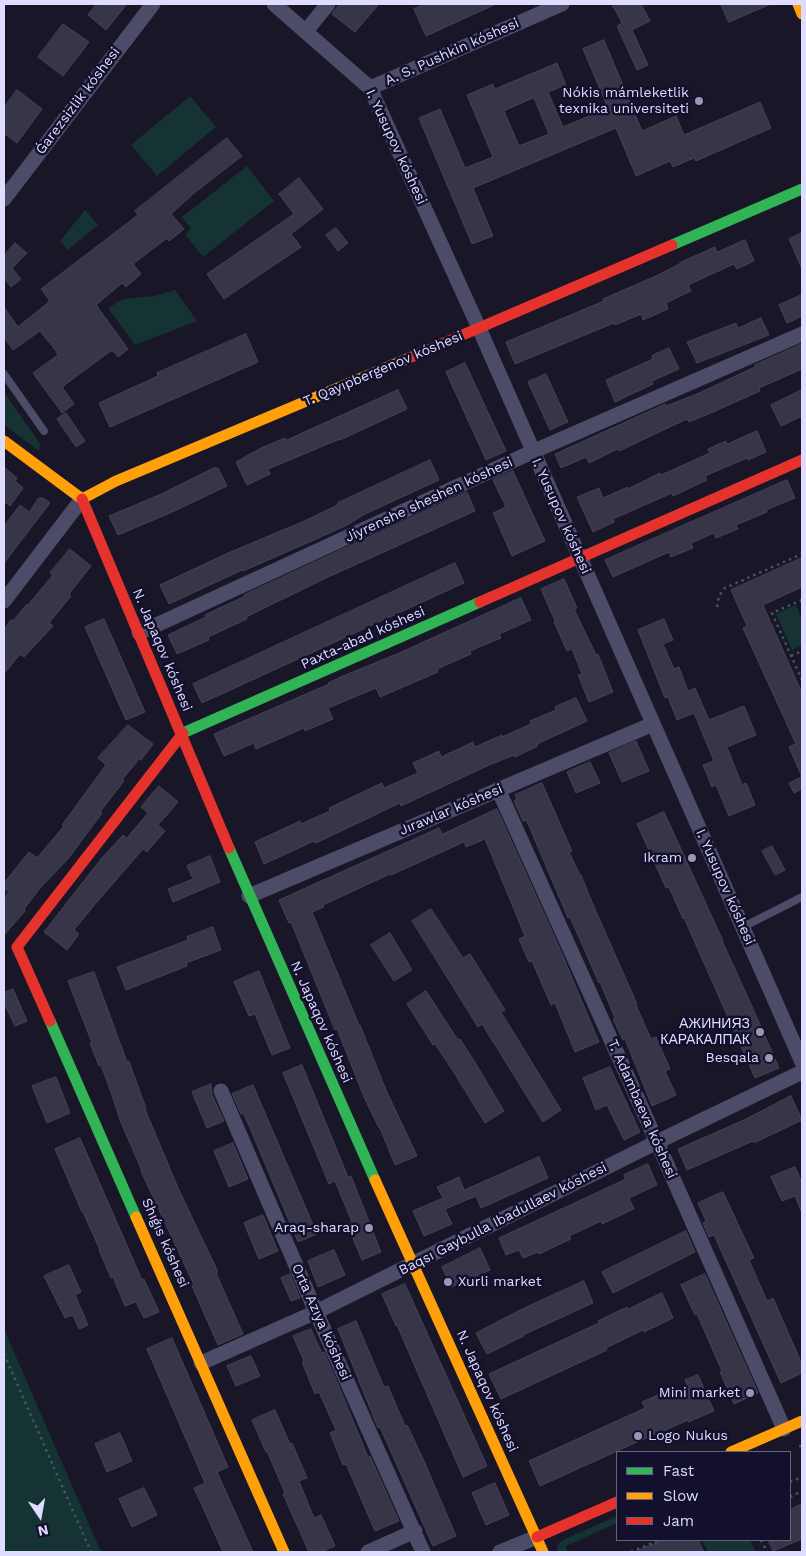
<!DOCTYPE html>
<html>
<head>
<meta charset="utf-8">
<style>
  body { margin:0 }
  #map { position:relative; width:806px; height:1556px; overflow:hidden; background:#181627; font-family:"Work Sans",sans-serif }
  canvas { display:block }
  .frame { position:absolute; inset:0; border:5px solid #deddff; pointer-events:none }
  .legend { position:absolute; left:616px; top:1451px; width:175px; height:90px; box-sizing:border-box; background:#13102d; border:1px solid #646281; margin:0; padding:6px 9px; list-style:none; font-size:15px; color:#deddff }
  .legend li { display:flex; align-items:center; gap:10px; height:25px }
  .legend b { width:25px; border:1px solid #646281 }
  .north { position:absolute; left:15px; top:1491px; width:50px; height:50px; -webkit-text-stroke:4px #13102d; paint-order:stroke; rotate:168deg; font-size:14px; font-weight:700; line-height:20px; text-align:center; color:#deddff }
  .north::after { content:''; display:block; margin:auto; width:18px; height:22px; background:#deddff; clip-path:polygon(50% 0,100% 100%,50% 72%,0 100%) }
</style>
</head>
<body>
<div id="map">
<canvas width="806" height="1556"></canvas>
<div class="frame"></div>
<ul class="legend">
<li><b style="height:6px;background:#30b455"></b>Fast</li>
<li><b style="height:6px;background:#ff9f0a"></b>Slow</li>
<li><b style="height:6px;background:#e5322d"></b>Jam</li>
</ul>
<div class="north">N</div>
</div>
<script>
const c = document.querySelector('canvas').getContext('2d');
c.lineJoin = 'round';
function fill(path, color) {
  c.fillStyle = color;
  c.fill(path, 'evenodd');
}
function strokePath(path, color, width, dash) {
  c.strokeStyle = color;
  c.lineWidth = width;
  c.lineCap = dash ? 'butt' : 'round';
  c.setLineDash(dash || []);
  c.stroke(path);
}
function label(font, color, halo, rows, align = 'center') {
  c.font = font + ' "Work Sans",sans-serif';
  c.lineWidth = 5;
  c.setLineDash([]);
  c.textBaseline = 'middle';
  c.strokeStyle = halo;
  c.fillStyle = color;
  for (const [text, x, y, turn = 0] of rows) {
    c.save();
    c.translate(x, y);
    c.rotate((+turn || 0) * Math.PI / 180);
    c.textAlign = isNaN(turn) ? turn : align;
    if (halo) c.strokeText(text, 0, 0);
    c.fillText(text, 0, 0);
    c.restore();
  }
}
fill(new Path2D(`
  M190 96 216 127 157 176 131 145Z
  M247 166 274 201 203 257 185 234 191 229 182 217Z
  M85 210 98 225 68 250 60 241Z
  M175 290 197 321 135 345 108 308 123 299 154 296Z
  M4 392 37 439 40 445 39 451 4 425Z
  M796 605 802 619V645L792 650 776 614Z
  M4 1329 101 1552H4Z
  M617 1516V1523L566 1546 568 1552H557L558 1544 565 1539Z
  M702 1540H750L756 1552H708Z`), '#143332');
const building = new Path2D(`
  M97 4H127L106 30 88 15Z
  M340 4H379L355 32 332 14Z
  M425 4H496L426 36 414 9Z
  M612 4H641L650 21 632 30 648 65 637 70 617 26 622 23Z
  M721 4H771L729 22Z
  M63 24 89 42 63 76 38 57Z
  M604 40 642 131 676 116 684 135 760 102 771 128 696 161 694 158 673 167 670 161 636 176 616 128 473 188 493 236 472 244 419 118 440 109 465 168 493 157 467 95 493 84 495 89 557 63 566 85 548 92 563 127 608 108 583 49ZM534 98 549 134 519 146 504 111Z
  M17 90 42 109 17 143 4 133V108Z
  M227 138 242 156 193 194 171 214 184 229 169 241 167 238 133 264 141 274 126 287 122 283 96 305 128 349 118 357 112 350 62 387 74 404 62 413 33 373 58 355 56 351 40 331 13 350 4 337V307L18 327 50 301 41 289 138 215 135 211Z
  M299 178 323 209 291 234 301 247 224 299 207 274 294 214 279 194Z
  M336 228 348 243 338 251 326 235Z
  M802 233V269L789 239Z
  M745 240 754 261 737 269 734 264 688 285 691 291 666 303 668 309 643 320 641 314 615 325 614 323 515 364 506 342 604 301 603 299 658 275 681 263V262L715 247 717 252Z
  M15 243 27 253 12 268 21 279 11 287 4 278V256Z
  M802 295V316L787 323 779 305Z
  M761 318 769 335 697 363 687 342 736 323 738 328Z
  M246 334 258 362 110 427 99 403 158 376 157 373Z
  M802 344V369L759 388 760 391 713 412 689 422 687 419 619 451 618 449 589 463 586 457 561 468 555 454 665 404 666 406 697 394 755 367V365Z
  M669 348 679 369 652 381 653 384 615 402 606 380 653 359 652 356Z
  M465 363 506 451 486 460 446 372Z
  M546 374 568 422 550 430 528 382Z
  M398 390 407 409 340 440V439L268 469 270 474 247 485 236 462 261 448 285 438 286 440Z
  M802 390V416L781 426 771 405Z
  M66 413 85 441 76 447 57 419Z
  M757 431 766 452 748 460 747 458 705 476 707 480 673 496 672 493 613 519 614 522 593 532 577 497 599 488 603 498 628 487V489L660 473 661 475 710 453 708 449 726 441 727 444Z
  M430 460 439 480 365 514 347 525 314 540 243 571 242 570 169 604 160 585 228 553 302 522 338 505V503Z
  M4 467 17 478 15 481 23 488 10 506 4 501Z
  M214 468H218L227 486 170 513 118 535 109 516 159 495Z
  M513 471 545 541 512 556 493 513 506 507 493 480Z
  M787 480 795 498 766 510 767 512 736 525 738 529 716 538 714 533 691 543 693 548 671 557 669 552 613 577 605 560Z
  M467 492 475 511 326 578 246 617 247 619 208 637 209 640 177 654 168 635 206 617 205 615 245 596 244 595Z
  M39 498H43L50 503 4 563V526L20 505 29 512Z
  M70 549 91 566 69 594 71 596 49 623 53 626 24 657 20 654 4 674V629L11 620 13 621 27 604 28 605 53 575 50 573Z
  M802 558V587L763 605 802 693V789L794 793 789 783 802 777 789 747 796 744 743 628 747 626 731 590Z
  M455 563 464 583 202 703 193 684Z
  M564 579 577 608 574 609 596 655 598 654 613 692 589 702 578 675 582 674 572 649 567 651 554 622 555 621 541 589Z
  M521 598 531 620 499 634 501 638 470 651 471 654 437 669 438 672 380 697 376 688 328 708 333 719 305 731 304 728 256 749 254 743 224 756 214 734 329 684 328 683 343 676 397 654Z
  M104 619 145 712 126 720 85 627Z
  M664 619 673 640 663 644 674 669 679 667 688 691 695 688 709 720 744 706 756 735 727 747 742 785 746 783 755 805 729 816 716 785 712 787 703 765 714 761 694 713 677 720 668 697 665 698 638 630Z
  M576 698 587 721 537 744 538 746 515 757 514 755 487 766 401 806 400 803 316 843 314 841 264 864 255 842 300 821 301 824 330 811 329 808 382 783 384 788 418 773 413 763 439 751 441 757 473 742 475 747 502 735V737L531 724 530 721 556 710 555 707Z
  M128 725 153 744 141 760 139 759 122 780 124 781 100 812 102 813 68 859 41 887 24 909 25 911 4 935V898L9 892 4 888V883L29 852 37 858 64 826 62 825 106 765 98 758Z
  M636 741 649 771 622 782 609 753Z
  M590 762 600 783 576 793 567 772Z
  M542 783 572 851 569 852 580 875H581L594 907 637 1004 636 1005 651 1039 656 1037 670 1069 665 1071 676 1095 652 1106 625 1039 623 1040 613 1019 615 1018 600 982 599 983 570 917 568 918 529 826 526 820 523 821 514 801 517 799 515 795Z
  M159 786 178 802 158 825 165 831 147 852 143 849 96 903 74 930 79 934 67 950 44 932 101 859 123 835 127 838 148 813 141 807Z
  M497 809 560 949 599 1042 575 1052 555 1003 551 1005 532 961 529 962 519 939 525 936 485 839 466 847 464 842 391 875 390 874 323 905 324 907 312 912 359 1025H360L386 1090 417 1156 395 1165 380 1128H379L364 1097 337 1029 335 1030 291 922 289 923 279 900 439 828 442 834Z
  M664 812 723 941H722L746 993 779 1068 755 1078 684 918 683 919 669 887 666 888 637 824Z
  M772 846 785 870 775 875 762 851Z
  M210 856 220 882 173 902 168 889 193 879 187 866Z
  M431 909 463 958 470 954 505 1010 501 1012 561 1110 543 1122 482 1024 478 1027 412 921Z
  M213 927 221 950 186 963 187 966 126 990 117 967 188 940 187 937Z
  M390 933 412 970 394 981 371 945Z
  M259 971 290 1048 272 1055 255 1014 249 1016 234 982Z
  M94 972 127 1062 129 1061 137 1084 146 1108 145 1109 178 1188 218 1272 216 1273 243 1334 218 1345 192 1286 194 1285 141 1171H142L120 1120 112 1095 101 1065 99 1066 90 1043H92L68 981Z
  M13 989 27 1021 15 1026 4 1003V993Z
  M426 991 458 1040 460 1039 473 1059 504 1111 485 1123 453 1071 435 1044 433 1045 407 1004Z
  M302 1065 348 1177 351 1176 381 1252 362 1260 347 1224 352 1222 335 1181 329 1184 283 1073Z
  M610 1067 640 1132 624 1140 607 1105 596 1110 583 1078Z
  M56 1077 70 1113 47 1123 32 1086Z
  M211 1084 212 1095 224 1121 207 1128 192 1092Z
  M253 1085 317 1234 298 1242 250 1128 243 1113 241 1114 232 1094Z
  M791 1096 802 1120 754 1143 753 1141 687 1170 678 1149 744 1120Z
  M80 1138 142 1280 144 1279 159 1312 144 1318 136 1302 125 1306 113 1277 111 1278 99 1250H100L83 1212H82L55 1149Z
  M233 1143 248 1179 229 1187 214 1151Z
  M539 1157 548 1178 481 1208 476 1196 445 1209 452 1224 424 1236 413 1211 443 1198 437 1187 459 1177 464 1190Z
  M648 1164 657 1185 629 1198 634 1209 602 1224 601 1221 569 1236 571 1239 539 1254 538 1252 523 1258 519 1250 506 1255 499 1238 626 1179 624 1175Z
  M795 1167 802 1182V1213L795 1196 782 1201 771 1177Z
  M723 1192 754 1258 749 1260 767 1301 773 1298 802 1364V1373L781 1383 714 1235 709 1237 703 1223 706 1221 698 1203Z
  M263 1215 278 1251 259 1259 244 1223Z
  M686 1231 695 1252 613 1293 602 1272Z
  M480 1248 490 1270 451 1287 442 1267Z
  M334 1250 345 1275 318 1287 308 1261Z
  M69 1265 81 1292 75 1295 88 1325 79 1329 73 1315 65 1318 44 1276Z
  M290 1274 300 1298 291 1301 281 1278Z
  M705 1274 758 1393 734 1404 720 1372 722 1371 697 1314 695 1315 681 1285Z
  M584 1281 593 1303 523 1335 524 1336 487 1354 476 1333 520 1310Z
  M405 1284 487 1466 463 1477 397 1325 396 1326 382 1294Z
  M662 1293 673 1318 644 1332 643 1330 606 1348 607 1350 501 1399 489 1374 599 1323 598 1321 627 1307 628 1309Z
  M356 1321 384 1387 388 1386 405 1426 407 1425 424 1461 456 1536 433 1546 380 1427 378 1428 338 1329Z
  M311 1329 322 1353 324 1352 338 1384 368 1457 370 1456 399 1521 375 1531 346 1464 343 1465 330 1433 336 1430 319 1392 315 1394 302 1362 304 1361 293 1336Z
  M172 1338 228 1467 217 1472 253 1552H223L194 1488 205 1483 147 1349Z
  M251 1356 260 1376 236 1386 227 1366Z
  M698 1375 714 1411 688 1422V1420L657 1434V1433L540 1486 529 1461 645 1408 642 1402 660 1394 661 1398 688 1387 685 1380Z
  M275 1410 290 1444 292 1443 307 1478 299 1481 314 1518 321 1515 335 1546 321 1552H309L283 1494 285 1493 267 1451 266 1452 252 1420Z
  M120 1433 132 1461 107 1472 95 1444Z
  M495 1483 509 1515 486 1525 472 1493Z
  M144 1488 157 1515 132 1527 119 1499Z
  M802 1504V1539L773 1551 768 1540H790V1510Z
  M663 1540H698L704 1552H635Z`);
fill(building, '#373548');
strokePath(building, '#45415a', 1);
strokePath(new Path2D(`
  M802 600 772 613 802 680
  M717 607 719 596 725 588 802 554
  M791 656 802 651
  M4 1354 91 1552
  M800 1445 802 1451
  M790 1482 802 1477
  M790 1497 802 1491
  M761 1540 767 1552
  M631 1552 659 1540`), '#445463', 2.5, [2.5, 4]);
strokePath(new Path2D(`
  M4 374 44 431
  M743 927 802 897`), '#4c4c68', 8);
strokePath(new Path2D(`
  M274 4 370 88 479 328 802 1062
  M306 31 328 4
  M370 88 562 4
  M4 199 153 4
  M4 601 82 499
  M139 633 532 452 802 334
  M498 789 657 1142 784 1429
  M249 896 653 724
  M221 1091 316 1312 423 1552
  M201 1363 316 1312 657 1142 802 1072
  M368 1552 415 1531
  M500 1552 537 1537`), '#4c4c68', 15);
strokePath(new Path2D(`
  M672 245 802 189
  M183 733 480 602
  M229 848 375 1180
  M50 1021 136 1217`), '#30b455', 11);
strokePath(new Path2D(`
  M798 4 802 14
  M4 441 82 499
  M82 499 116 481 409 358
  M375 1180 543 1552
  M136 1217 284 1552
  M731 1452 802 1421`), '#ff9f0a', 11);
strokePath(new Path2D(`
  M409 358 672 245
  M82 499 229 848
  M480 602 802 460
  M50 1021 17 947 183 733
  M537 1537 617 1502`), '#e5322d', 11);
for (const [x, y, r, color] of [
  [699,101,5,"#9997b3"],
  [692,858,5,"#9997b3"],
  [760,1032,5,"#9997b3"],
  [769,1058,5,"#9997b3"],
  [369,1228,5,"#9997b3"],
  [448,1282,5,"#9997b3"],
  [750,1393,5,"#9997b3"],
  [638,1436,5,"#9997b3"]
]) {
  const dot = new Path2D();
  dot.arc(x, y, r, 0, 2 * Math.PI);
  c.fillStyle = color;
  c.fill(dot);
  strokePath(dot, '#13102d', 2);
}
label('14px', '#deddff', '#13102d', [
  ["A. S. Pushkin kóshesi",452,52,-24],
  ["Ǵarezsizlik kóshesi",78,101,-53],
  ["I. Yusupov kóshesi",396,147,65],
  ["T. Qayıpbergenov kóshesi",383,369,-23],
  ["Jiyrenshe sheshen kóshesi",429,500,-25],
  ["I. Yusupov kóshesi",561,516,66],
  ["Paxta-abad kóshesi",363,638,-24],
  ["N. Japaqov kóshesi",162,650,67],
  ["Jırawlar kóshesi",451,810,-23],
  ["I. Yusupov kóshesi",725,887,66],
  ["N. Japaqov kóshesi",321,1022,66],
  ["T. Adambaeva kóshesi",642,1109,66],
  ["Baqsı Gaybulla Ibadullaev kóshesi",503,1219,-27],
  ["Shıǵıs kóshesi",165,1243,66],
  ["Orta Azıya kóshesi",321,1322,66],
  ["N. Japaqov kóshesi",487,1391,66]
]);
label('14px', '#deddff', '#13102d', [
  ["Nókis mámleketlik",689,93],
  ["texnika universiteti",689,109],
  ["Ikram",682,858],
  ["АЖИНИЯЗ",750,1024],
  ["КАРАКАЛПАК",750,1040],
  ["Besqala",759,1058],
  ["Araq-sharap",359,1228],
  ["Xurli market",458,1282,"left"],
  ["Mini market",740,1393],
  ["Logo Nukus",648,1436,"left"]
], 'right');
</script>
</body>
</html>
